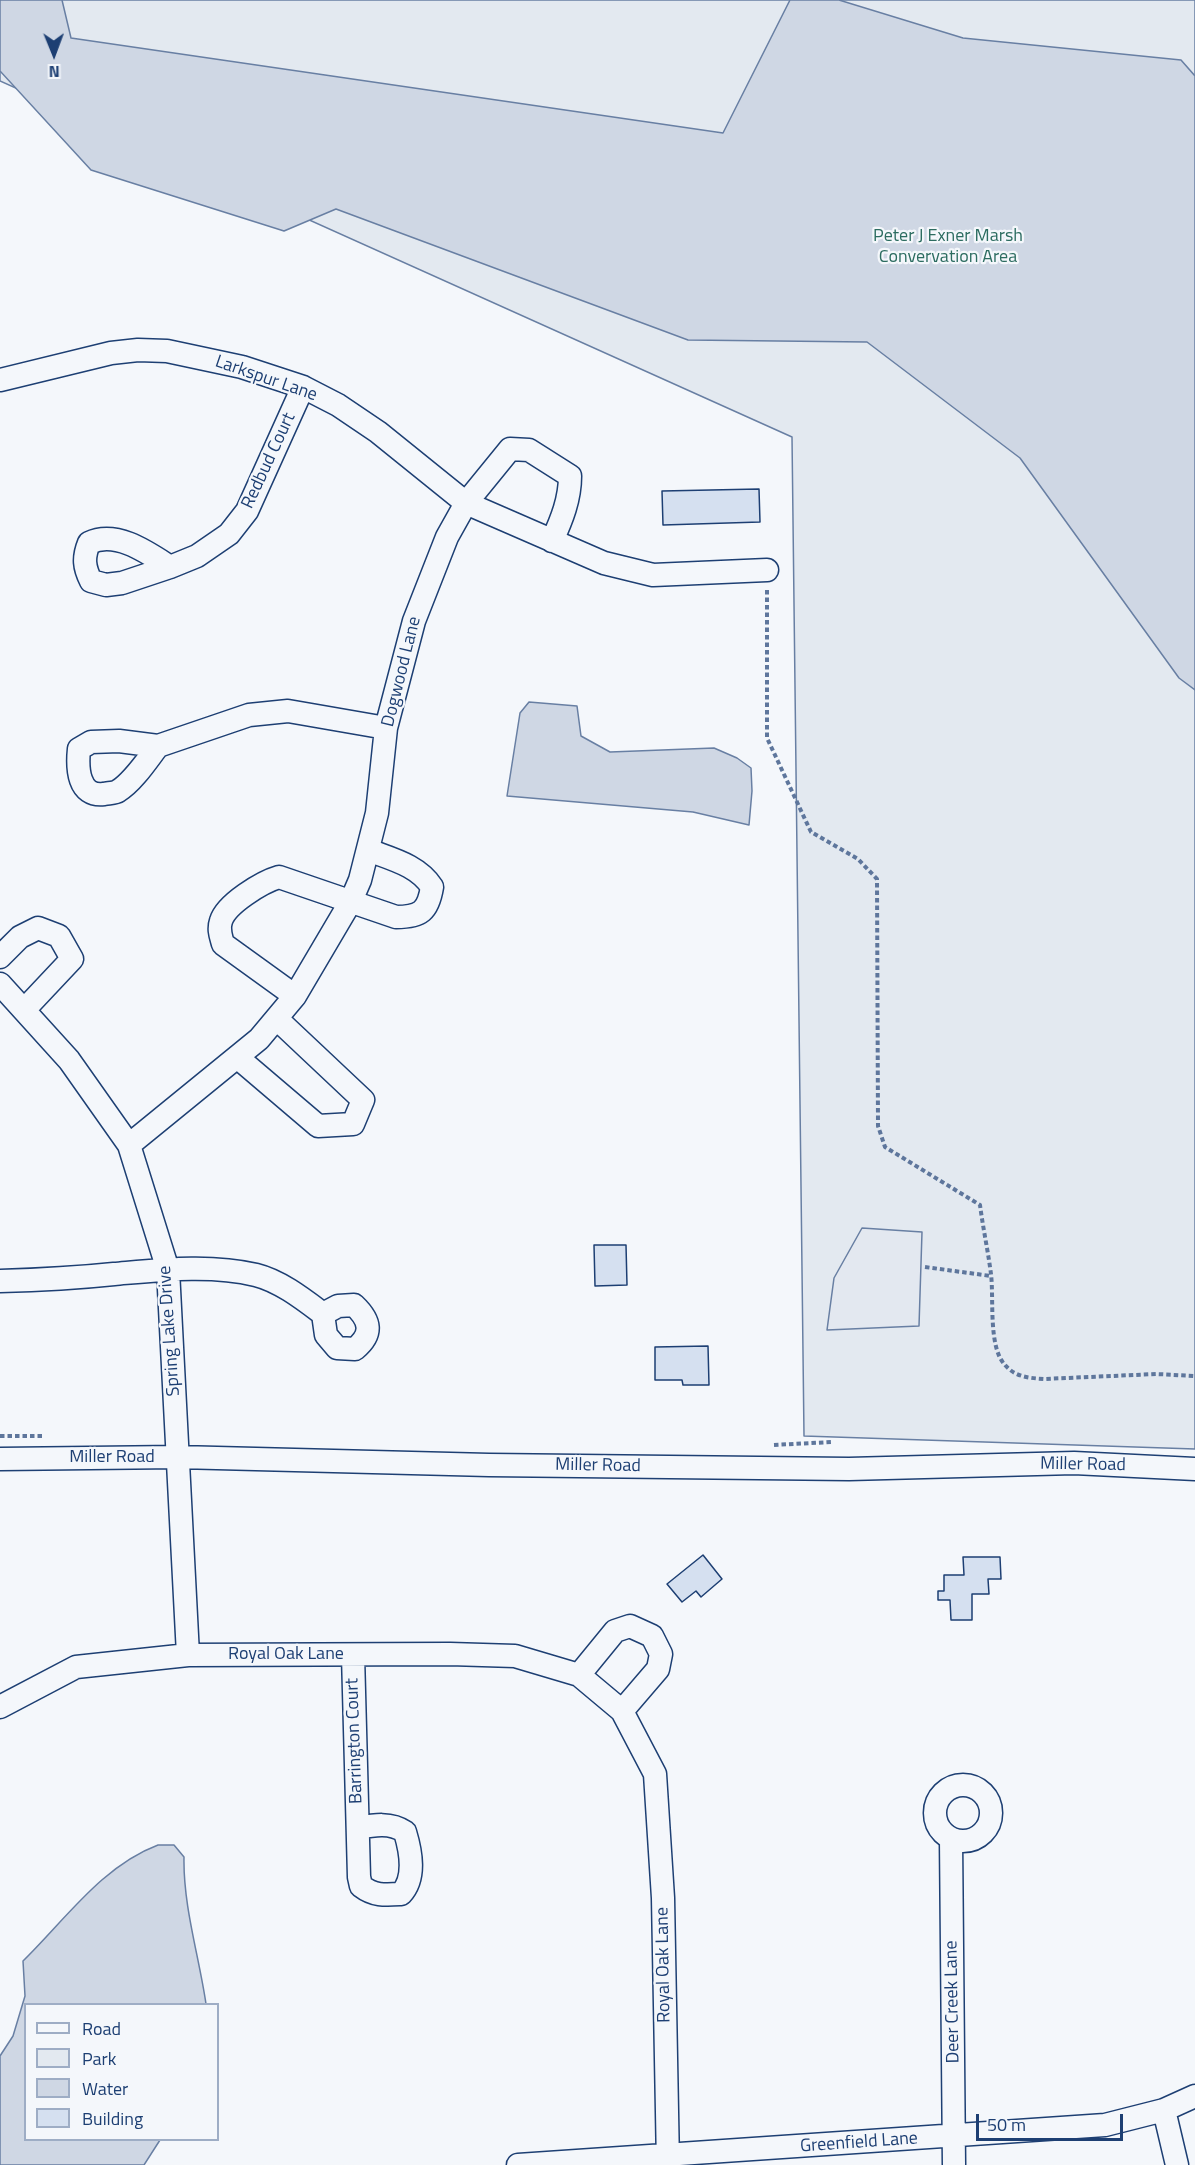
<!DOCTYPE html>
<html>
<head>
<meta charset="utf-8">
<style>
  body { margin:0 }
  #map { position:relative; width:1195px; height:2165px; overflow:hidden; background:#f4f7fb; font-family:"Titillium Web",sans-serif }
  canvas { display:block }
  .legend { position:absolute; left:24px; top:2003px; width:195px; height:138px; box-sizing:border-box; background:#f4f7fb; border:2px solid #9eadc5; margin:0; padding:8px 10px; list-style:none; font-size:18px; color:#1d3f73 }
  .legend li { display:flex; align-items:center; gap:12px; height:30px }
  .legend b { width:30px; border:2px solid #9eadc5 }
  .north { position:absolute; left:24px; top:24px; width:60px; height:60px; -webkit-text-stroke:4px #f4f7fb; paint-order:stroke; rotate:179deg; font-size:16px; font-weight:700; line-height:24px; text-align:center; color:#1d3f73 }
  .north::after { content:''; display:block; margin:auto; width:21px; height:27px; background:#1d3f73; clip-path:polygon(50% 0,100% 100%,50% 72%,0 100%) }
  .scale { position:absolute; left:976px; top:2114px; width:147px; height:27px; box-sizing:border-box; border:3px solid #1d3f73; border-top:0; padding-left:8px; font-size:18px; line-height:21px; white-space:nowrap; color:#1d3f73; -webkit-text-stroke:4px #f4f7fb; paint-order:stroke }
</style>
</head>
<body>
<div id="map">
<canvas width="1195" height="2165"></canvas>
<ul class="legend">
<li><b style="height:8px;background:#f4f7fb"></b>Road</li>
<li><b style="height:16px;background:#e3e9f0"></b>Park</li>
<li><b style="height:16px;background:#cfd7e4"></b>Water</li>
<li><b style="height:16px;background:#d5e0f0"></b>Building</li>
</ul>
<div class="north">N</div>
<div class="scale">50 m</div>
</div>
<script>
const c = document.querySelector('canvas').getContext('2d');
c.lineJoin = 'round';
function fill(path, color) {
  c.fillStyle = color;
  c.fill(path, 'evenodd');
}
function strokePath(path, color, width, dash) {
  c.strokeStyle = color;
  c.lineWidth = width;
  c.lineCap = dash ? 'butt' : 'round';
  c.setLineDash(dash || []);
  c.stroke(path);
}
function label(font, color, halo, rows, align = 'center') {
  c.font = font + ' "Titillium Web",sans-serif';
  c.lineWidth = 4.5;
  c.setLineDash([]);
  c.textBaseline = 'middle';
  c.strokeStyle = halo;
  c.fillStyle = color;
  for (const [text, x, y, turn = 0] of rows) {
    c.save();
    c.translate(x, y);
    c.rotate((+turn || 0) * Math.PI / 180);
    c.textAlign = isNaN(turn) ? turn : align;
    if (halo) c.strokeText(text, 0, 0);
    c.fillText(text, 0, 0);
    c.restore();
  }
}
const green = new Path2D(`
  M0 0H1195V1449L804 1436 792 437 0 81Z`);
fill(green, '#e3e9f0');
strokePath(green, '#687fa3', 1.5);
const parking = new Path2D(`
  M862 1228 922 1232 919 1326 827 1330 834 1278Z`);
fill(parking, '#e3e8f0');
strokePath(parking, '#687fa3', 1.5);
const water = new Path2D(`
  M0 0H62L71 38 723 133 790 0H839L963 38 1181 60 1195 76V690L1179 678 1020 458 867 342 688 340 336 209 284 231 91 170 0 71Z
  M529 702 577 706 581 736 610 752 714 748 737 758 751 768 752 791 749 825 693 812 507 796 520 713Z
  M158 1845H174L184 1857C183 1906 199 1956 206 2004H26V2140H160L144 2165H0V2056L13 2036 25 1996 23 1961C65 1920 102 1866 158 1845Z`);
fill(water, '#cfd7e4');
strokePath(water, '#687fa3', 1.5);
const building = new Path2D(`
  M759 489 760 522 663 525 662 491Z
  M594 1245H626L627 1285 595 1286Z
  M708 1346 709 1385H683L682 1380H655V1347Z
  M703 1555 722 1579 701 1597 696 1591 682 1602 667 1584Z
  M963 1557H1000L1001 1579H988L989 1594H972V1620H951L950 1600H938V1591H944V1575H964Z`);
fill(building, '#d5e0f0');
strokePath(building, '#1d3f73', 1.5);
const minor = new Path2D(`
  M0 380 111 353 138 350 167 351 242 367 303 387 338 405 378 432 466 503 604 563 653 575 767 570
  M170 567C147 552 116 530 89 543 83 558 84 567 91 581L106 585 122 583 170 567 197 556 229 534 247 511 303 387
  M158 746C148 759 133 782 118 791 115 793 109 793 104 794 78 797 77 768 79 749L91 742 119 741 158 746 249 715 288 711 386 728
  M0 957 20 937 38 928 59 936 72 959 24 1010
  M0 984 69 1060 129 1145 168 1270 188 1655
  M295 996 223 944C221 936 218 930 221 921 226 904 262 882 279 877L396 917C421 917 428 911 432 887 418 865 391 859 368 850
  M237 1057 318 1126 353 1124 363 1100 277 1019
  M129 1145 259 1039 295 996 351 901 360 880 377 813 386 728 414 621 447 537 466 503 510 449 529 450 570 476C570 499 562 519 552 541
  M0 1281C38 1280 76 1278 114 1274 160 1270 210 1264 256 1275 280 1281 303 1299 323 1314L326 1335 337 1348 355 1349C373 1334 371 1321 354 1305L338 1306 323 1314
  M0 1459 178 1457 489 1465 849 1469 1074 1463 1195 1469
  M353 1655 359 1877 361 1886C374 1896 385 1895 401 1894 416 1878 411 1852 405 1832 391 1822 374 1825 358 1828
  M579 1675 615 1631 630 1626 652 1636 661 1654 658 1669 622 1711
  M0 1707 76 1667 188 1655 450 1654 515 1656 579 1675 622 1711 655 1774 663 1898 668 2165
  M935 1813a28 28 0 1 1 56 0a28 28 0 1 1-56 0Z
  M951 1839 954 2165
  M1164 2110 1177 2165
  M518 2165 1105 2125 1164 2110 1195 2096`);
strokePath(minor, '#1d3f73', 25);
strokePath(new Path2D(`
  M767 590V738L811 832 858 859 877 879 878 1126 885 1147 980 1205C983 1228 988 1251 991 1274 994 1299 988 1347 1005 1365 1015 1377 1029 1378 1044 1379L1156 1374 1195 1376
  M925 1267 991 1276
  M0 1436H44
  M774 1445 831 1442`), '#5e769c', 4, [4.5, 3]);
strokePath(minor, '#f4f7fb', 22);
label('18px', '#2c6c60', '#f4f7fb', [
  ["Peter J Exner Marsh",948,237],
  ["Convervation Area",948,258]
]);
label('18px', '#1d3f73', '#f4f7fb', [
  ["Larkspur Lane",266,379,19],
  ["Redbud Court",269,461,-65],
  ["Dogwood Lane",402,672,-76],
  ["Spring Lake Drive",170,1331,-94],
  ["Miller Road",112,1458],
  ["Miller Road",1083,1465,1],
  ["Miller Road",598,1466,1],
  ["Royal Oak Lane",286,1655],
  ["Barrington Court",355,1741,-92],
  ["Royal Oak Lane",664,1965,-91],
  ["Deer Creek Lane",953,2002,-91],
  ["Greenfield Lane",859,2143,-4]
]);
</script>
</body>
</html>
